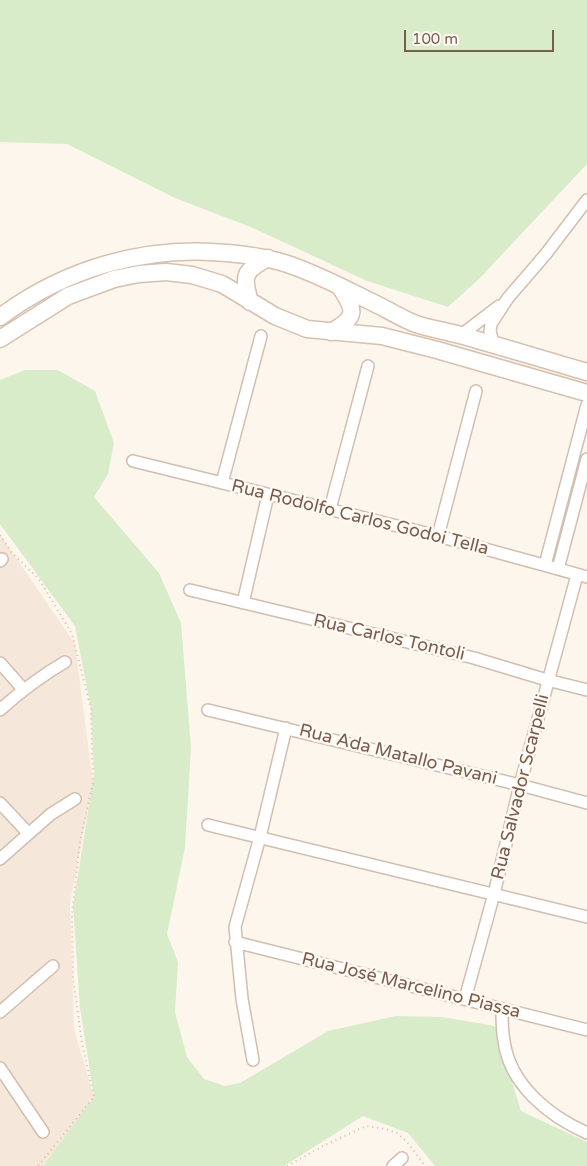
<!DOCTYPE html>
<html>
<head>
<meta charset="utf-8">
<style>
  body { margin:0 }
  #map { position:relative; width:587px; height:1166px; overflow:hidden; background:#fdf6ec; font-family:"Varela Round",sans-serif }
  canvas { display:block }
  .scale { position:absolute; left:404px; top:30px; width:150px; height:22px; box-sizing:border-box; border:2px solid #7a5c4d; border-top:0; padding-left:6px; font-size:15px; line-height:18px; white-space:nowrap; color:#7a5c4d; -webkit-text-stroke:4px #fffaf3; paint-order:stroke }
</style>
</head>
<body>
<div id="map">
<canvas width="587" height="1166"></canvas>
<div class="scale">100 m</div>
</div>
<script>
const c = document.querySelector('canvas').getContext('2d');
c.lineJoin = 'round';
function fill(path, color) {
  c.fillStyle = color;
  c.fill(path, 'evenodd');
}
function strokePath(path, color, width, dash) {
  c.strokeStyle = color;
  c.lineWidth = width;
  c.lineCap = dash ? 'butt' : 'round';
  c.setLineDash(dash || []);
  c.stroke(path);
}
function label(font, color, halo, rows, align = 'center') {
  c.font = font + ' "Varela Round",sans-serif';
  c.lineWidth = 5;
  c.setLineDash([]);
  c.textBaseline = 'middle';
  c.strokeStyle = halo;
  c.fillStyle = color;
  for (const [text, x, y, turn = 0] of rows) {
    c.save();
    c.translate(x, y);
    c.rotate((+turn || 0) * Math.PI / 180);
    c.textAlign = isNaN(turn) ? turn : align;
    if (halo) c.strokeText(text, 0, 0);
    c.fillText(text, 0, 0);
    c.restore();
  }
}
fill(new Path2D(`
  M0 534 75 644 93 783 70 903 74 1029 94 1097 43 1166H0Z`), '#f5e8da');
fill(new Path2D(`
  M0 0H587V164L479 279 448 307 367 281 253 228 175 198 67 144 0 142Z
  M25 370H58L95 391 114 443 108 474 94 497 159 573 181 623 191 748 185 848 167 934 178 962 175 1012 187 1057 204 1079 225 1086 240 1083 328 1031 396 1016 442 1017 495 1026 521 1111 587 1142V1166H435L408 1133 363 1116 284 1166H43L94 1097 80 1008 73 906 94 774 91 709 75 626 0 524V380Z`), '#d8ecc9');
const minor = new Path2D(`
  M461 335 499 306
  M494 346 490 331 491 324 508 298 545 255 587 200
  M133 461 438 536 587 577
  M222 483 261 336
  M330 509 368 366
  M438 536 476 391
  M0 561 2 559
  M545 565 587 405
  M558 569 587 459
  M190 590 474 658 547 680 587 690
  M243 603 268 495
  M0 663 23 689
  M0 710C21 691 41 676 65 662
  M208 710 520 785 587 803
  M0 803 28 833
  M208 825 587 917
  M0 859 51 814 75 799
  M235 942 587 1030
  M465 999 494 894 520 785 577 575
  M502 1010C502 1020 502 1031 504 1041 510 1085 549 1116 587 1133
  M0 1012 53 966
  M253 1060 242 999 235 927 260 837 286 728
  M0 1068 43 1132
  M393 1166 402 1158`);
const secondary = new Path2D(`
  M250 302C242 275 244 271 268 258
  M0 317C66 268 146 245 227 253 250 255 272 258 293 266 324 277 353 293 382 307 393 313 405 320 416 324 431 329 446 331 460 335 503 347 545 360 587 372
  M331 332C357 317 356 311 340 287
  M0 339 68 296 114 279 139 274 166 272 192 275 222 284 275 316 307 329 382 336 437 350 587 393`);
strokePath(minor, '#d1beb0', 14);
strokePath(secondary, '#d6c0b0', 19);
strokePath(new Path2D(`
  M0 535 12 553 39 579 72 634 91 709 93 783 80 841 72 914 73 979 82 1043 94 1097 38 1166
  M287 1166 325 1145 366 1126 381 1128 397 1133 407 1142 425 1166`), '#d9b8a5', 2, [1, 4]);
strokePath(minor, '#fff', 11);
strokePath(secondary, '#fff', 16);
label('18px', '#7a5c4d', '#fffaf3', [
  ["Rua Rodolfo Carlos Godoi Tella",360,518,14],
  ["Rua Carlos Tontoli",389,638,13],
  ["Rua Ada Matallo Pavani",398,755,14],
  ["Rua Salvador Scarpelli",521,787,-76],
  ["Rua José Marcelino Piassa",411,986,14]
]);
</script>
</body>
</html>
